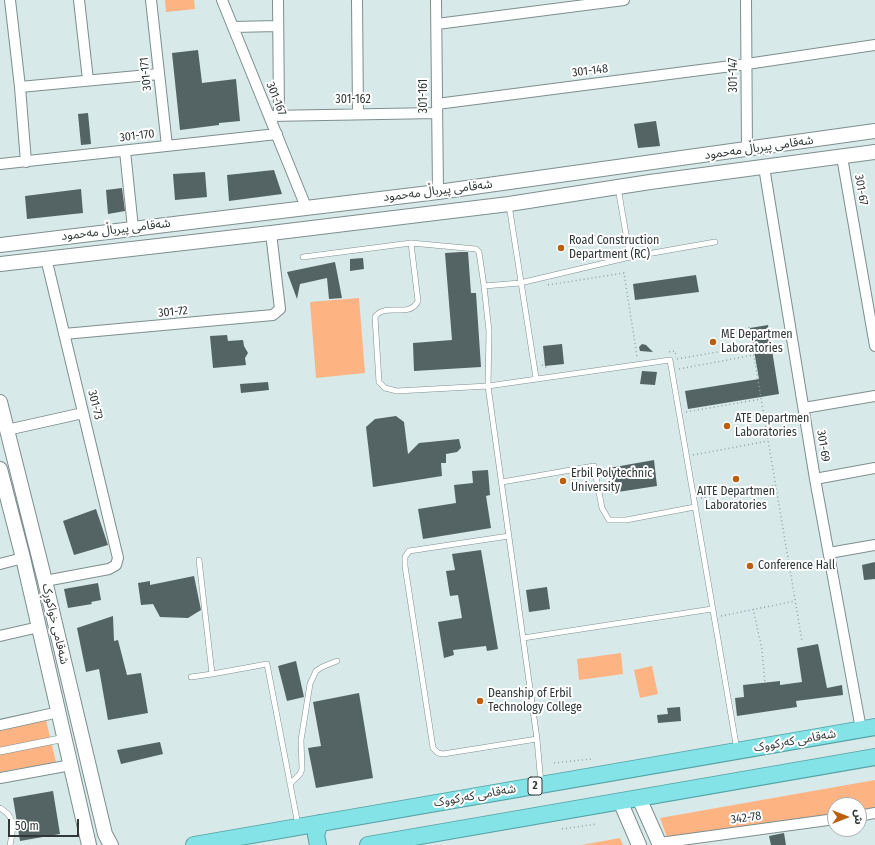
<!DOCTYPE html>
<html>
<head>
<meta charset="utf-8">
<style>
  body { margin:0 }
  #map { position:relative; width:875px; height:845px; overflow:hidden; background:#d8e9ea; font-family:"Fira Sans Condensed","Noto Sans Arabic",sans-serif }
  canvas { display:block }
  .north { position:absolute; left:827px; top:797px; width:40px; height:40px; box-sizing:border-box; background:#fff; border:1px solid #acafaf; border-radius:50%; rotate:90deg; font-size:11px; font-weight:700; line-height:16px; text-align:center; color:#303737 }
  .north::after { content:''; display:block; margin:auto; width:14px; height:18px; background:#bc5f0d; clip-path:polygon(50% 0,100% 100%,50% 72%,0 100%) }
  .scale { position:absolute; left:8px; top:819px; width:71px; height:18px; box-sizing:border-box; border:2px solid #303737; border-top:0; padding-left:5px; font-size:12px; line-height:14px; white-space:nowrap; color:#303737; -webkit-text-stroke:3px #fff; paint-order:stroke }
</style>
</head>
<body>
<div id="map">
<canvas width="875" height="845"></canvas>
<div class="north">ش</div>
<div class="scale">50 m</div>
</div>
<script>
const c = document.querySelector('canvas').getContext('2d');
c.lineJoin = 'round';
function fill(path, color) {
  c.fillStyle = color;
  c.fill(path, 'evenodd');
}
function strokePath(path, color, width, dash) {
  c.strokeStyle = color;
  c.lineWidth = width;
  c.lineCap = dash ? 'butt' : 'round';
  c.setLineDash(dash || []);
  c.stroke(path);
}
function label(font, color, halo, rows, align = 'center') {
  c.font = font + ' "Fira Sans Condensed","Noto Sans Arabic",sans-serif';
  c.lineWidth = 4;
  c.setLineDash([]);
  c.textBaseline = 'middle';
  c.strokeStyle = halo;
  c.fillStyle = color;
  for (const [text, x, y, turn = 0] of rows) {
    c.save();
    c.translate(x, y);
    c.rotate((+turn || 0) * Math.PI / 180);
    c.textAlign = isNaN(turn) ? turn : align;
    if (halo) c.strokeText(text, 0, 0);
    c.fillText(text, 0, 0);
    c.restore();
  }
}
fill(new Path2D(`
  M165 0H194L195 9 166 12Z
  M359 298 365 373 316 378 310 302Z
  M621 653 623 674 579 680 577 659Z
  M652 666 658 694 640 698 634 670Z
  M46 720 56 762 0 772V731Z
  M875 780V811L859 814V805H835V817L668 840 660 818Z
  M620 838 623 845H581Z`), '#feb383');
fill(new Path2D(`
  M198 50 202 83 236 79 240 121 219 123V125L180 130 172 53Z
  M88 113 91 144 81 145 78 114Z
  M656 121 660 146 638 148 634 124Z
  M274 170 282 194 229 201 227 175Z
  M205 172 207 197 175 200 173 174Z
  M122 188 125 211 108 214 106 190Z
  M81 189 83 213 27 219 25 196Z
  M461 252H468L471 293H476L481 367 414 371 413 343 452 340 445 253Z
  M363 258 364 269 350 271V259Z
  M335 262 342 298 329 299 327 278 300 284 297 299 287 272Z
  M696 275 699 292 635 300 633 284Z
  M768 325 779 394 688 409 685 391 759 379 750 328Z
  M227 335 228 341 243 340 244 346 248 353 245 358 246 365 213 368 210 336Z
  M562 344 564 364 545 366 543 346Z
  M642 344 646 345 653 352 640 351 639 347Z
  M642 371 657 372 655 385 640 384Z
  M268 382 269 390 241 393 240 384Z
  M396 416 404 422 408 454 419 443 459 439 461 448 457 452 446 454V463H441L442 476 373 487 366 427 375 419Z
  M654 460 657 486 611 493 609 468Z
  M488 470 490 495 486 496 491 528 423 539 418 509 456 503 454 485 473 483 472 471Z
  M96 509 108 545 74 555 63 521Z
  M481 550 498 649 487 651 486 646 453 650 454 655 444 658 438 622 462 618 458 595 450 596 446 571 455 570 452 554Z
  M875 562V579L864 580 862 565Z
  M194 576 201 610 188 618 160 617 153 604 141 605 138 583 150 581V585Z
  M98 583 101 600 91 602 92 604 68 608 64 589Z
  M547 587 550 609 529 612 526 590Z
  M113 616 114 641 118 640 127 675 141 673 148 713 108 720 99 669 86 672 77 628Z
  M818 644 827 688 842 685 843 695 796 701 797 707 737 716 735 698 744 697 743 685 780 681V685L802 682 797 648Z
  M296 661 304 697 287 701 278 666Z
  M359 693 373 778 316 788 308 748 321 746 313 702Z
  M680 707 681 721 658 723 657 715 668 714 667 708Z
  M160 742 163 754 121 764 117 750Z
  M53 791 60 834 20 841 13 798Z
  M784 833 786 845H771L769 836Z`), '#546363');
const service = new Path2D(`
  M618 188 630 257 715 242
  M509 205 536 378
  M303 257 411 243
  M630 257 520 283 484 286 479 252 476 249 411 243 418 301C410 319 384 302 375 317L379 382 385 388 397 391 488 386 670 360 737 750
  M484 286 489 331 488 386 537 739 541 784
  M502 482 594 466 602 508 609 520H626L695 507
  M509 536 409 551 405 557V566L433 748 438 753 443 754 537 739
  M199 560 212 674 267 664 298 825
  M523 638 712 609
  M191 677 212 674
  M290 784 300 774 302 769 301 740 310 684 316 671 322 667 337 661
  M0 808C17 818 13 828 10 845`);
const pedestrian = new Path2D(`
  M0 751 65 738`);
const minor = new Path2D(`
  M10 0 20 87 26 162
  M79 0 88 80
  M151 0 167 146
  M222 0 306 207
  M278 0 279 114
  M357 0 358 113
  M436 0 438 192
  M746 0 747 149
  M437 24 624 0
  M233 27 278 26
  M20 87 159 74
  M437 104 747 64 875 45
  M269 116 437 113
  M125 151 133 228
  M842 157 875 346
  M0 164 277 134
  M764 167 815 479 861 729
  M64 334 273 315 280 309 271 233
  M804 408 875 396
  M7 430 83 413
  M815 479 875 468
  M829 553 875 545
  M0 564 23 558
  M45 581 109 569 116 565 118 558 46 258
  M0 636 39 627
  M0 725 59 712
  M0 778 71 765
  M859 816 875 813
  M660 843 835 819`);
const secondary = new Path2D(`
  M0 245 438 192 875 131
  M0 264 271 233 509 204 650 182 875 152
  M0 402 45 581 105 834 111 845
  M0 469 23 558 89 845
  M639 798 660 845
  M620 801 639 845`);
const trunk = new Path2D(`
  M194 845 875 727
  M318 845 316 835 320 823
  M368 845 875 757`);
strokePath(service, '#7e8e8e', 6);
strokePath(pedestrian, '#7e8e8e', 8);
strokePath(minor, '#7e8e8e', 12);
strokePath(secondary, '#7e8e8e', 16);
strokePath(trunk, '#53a2a4', 18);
strokePath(new Path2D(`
  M548 285 624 273 637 357
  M749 327 802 641
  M669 352 675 351 676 357
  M677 359 752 346
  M542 365 549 369
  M679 369 754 355
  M686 412 761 399
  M693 455 768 441
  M701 498 776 485
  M753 609 762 649 765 683
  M721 616 795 601
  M554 763 591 759
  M562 829 597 824`), '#96a3a4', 1.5, [1, 3]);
strokePath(service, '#fff', 5);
strokePath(pedestrian, '#fff', 7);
strokePath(minor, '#fff', 10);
strokePath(secondary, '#fff', 14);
strokePath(trunk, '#84e3e6', 16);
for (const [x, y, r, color] of [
  [561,248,4,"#bc5f0d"],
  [713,342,4,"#bc5f0d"],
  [727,426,4,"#bc5f0d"],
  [736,479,4,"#bc5f0d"],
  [563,481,4,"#bc5f0d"],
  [750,566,4,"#bc5f0d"],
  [480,701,4,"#bc5f0d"]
]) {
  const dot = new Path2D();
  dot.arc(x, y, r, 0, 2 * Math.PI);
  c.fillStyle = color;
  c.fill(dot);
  strokePath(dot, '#fff', 1.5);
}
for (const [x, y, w] of [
  [535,786,14]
]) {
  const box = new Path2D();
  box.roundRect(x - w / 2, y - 9, w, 18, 3);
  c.fillStyle = '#fff';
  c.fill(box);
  strokePath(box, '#303737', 1);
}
label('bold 11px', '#303737', null, [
  ["2",535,786]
]);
label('12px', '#303737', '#fff', [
  ["301-148",590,71,-7],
  ["301-171",146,74,-96],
  ["301-147",734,75,-90],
  ["301-161",424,96,-90],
  ["301-167",276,99,68],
  ["301-162",353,100],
  ["301-170",137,136,-7],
  ["شەقامی پیرباڵ مەحمود",759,148,-8],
  ["301-67",861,190,80],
  ["شەقامی پیرباڵ مەحمود",438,191,-7],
  ["شەقامی پیرباڵ مەحمود",116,230,-7],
  ["301-72",173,312,-5],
  ["301-73",95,405,76],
  ["301-69",823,446,81],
  ["شەقامی خواکوڕک",55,624,77],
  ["شەقامی کەرکووک",795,741,-10],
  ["شەقامی کەرکووک",475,796,-10],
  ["342-78",746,818,-8]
]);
label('12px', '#303737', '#fff', [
  ["Road Construction",569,241],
  ["Department (RC)",569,255],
  ["ME Departmen",721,335],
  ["Laboratories",721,349],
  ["ATE Departmen",735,419],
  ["Laboratories",735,433],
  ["Erbil Polytechnic",571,474],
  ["University",571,488],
  ["AITE Departmen",736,492,"center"],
  ["Laboratories",736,506,"center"],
  ["Conference Hall",758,566],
  ["Deanship of Erbil",488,694],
  ["Technology College",488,708]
], 'left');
</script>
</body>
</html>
